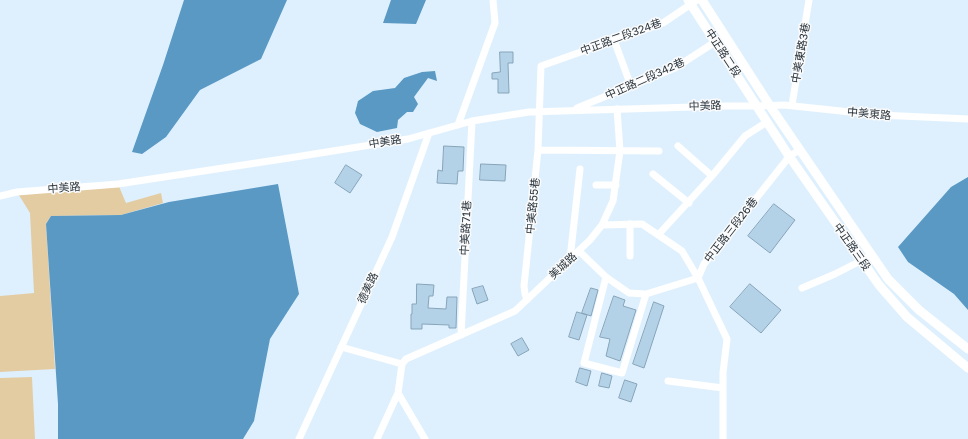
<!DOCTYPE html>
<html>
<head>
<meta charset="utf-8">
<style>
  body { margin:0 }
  canvas { display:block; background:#def0fe }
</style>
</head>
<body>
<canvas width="968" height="439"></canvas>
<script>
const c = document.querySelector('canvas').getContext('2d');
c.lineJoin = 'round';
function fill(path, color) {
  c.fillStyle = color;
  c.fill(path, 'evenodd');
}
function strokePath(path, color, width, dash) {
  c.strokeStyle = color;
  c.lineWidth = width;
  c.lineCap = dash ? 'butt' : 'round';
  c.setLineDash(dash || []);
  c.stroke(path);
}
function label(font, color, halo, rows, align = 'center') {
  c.font = font + ' "Golos Text","Noto Sans TC",sans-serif';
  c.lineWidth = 3;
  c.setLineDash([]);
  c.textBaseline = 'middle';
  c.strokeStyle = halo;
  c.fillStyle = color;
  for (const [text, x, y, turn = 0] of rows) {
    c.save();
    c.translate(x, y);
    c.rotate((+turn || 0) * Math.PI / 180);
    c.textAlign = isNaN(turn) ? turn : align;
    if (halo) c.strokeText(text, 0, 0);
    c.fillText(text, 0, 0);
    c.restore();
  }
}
fill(new Path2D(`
  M118 184 126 203 161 193 163 203 121 215 51 216 46 224 55 369 0 372V296L34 293 30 213 17 192Z
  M32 377 35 439H0V378Z`), '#e4cca2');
fill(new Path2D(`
  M184 0H287L261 59 200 90 166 137 142 154 132 152 163 65Z
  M391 0H426L416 24 383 23Z
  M435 71 437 81 428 78 414 97 418 104 413 112H407L398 120 397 128 377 132 360 124 355 113 358 101 373 91 395 88 404 78 422 72Z
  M968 177V310L954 294 908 262 898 247 951 187Z
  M278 184 299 294 270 339 254 421 243 439H58V404L46 224 51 216 121 215 169 202Z`), '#5999c4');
const building = new Path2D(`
  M500 52H513V63H508L509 93H498V79H492V73L500 72Z
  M444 146 464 147 463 171H458L457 184 437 183 438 170 442 171Z
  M481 164 506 165 505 181 480 180Z
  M346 165 362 175 350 193 335 183Z
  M774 204 795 220 770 253 748 236Z
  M417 284 434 285 433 296H429L428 308 446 309 447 297H457L456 328H449V325L422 324V329H411V314H412V304H416Z
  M750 284 781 310 761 333 730 307Z
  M483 286 488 300 477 304 472 289Z
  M591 288 598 290 591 316 582 313Z
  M614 296 625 300 623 306 636 310 620 361 606 356 610 339 600 337Z
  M654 302 664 306 644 368 633 364Z
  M577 312 587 315 579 340 569 337Z
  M522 338 529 350 518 356 511 344Z
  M580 368 591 371 587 386 576 382Z
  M602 373 612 376 609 388 599 386Z
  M625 380 637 384 631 402 619 398Z`);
fill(building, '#b4d2e7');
strokePath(building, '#87a4b8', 1);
strokePath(new Path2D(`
  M614 40 631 86
  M792 105 809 0
  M577 108 675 68 715 42
  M458 125 495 23 493 0
  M678 146 712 176
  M538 150 659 151
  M653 174 689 203
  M596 185H616
  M0 196 17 192 118 184 289 158 408 139 472 121 529 112 726 106H757L784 105 879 115 968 119
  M602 225 642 224 682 251 698 278 727 339 723 373V439
  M659 234 712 176 745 136 767 122
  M579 251 606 277 629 293 646 294 698 278
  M630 256V224
  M570 259 580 169
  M606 277 584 363 622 373 646 294
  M698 278 704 264 785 162 789 156 800 150
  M802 288 835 274 872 255
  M527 300 525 294 524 286 538 150 541 66 663 23 697 0
  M461 335 472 121
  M341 347 402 364
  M668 381 723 388
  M398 393 425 439
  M299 439 392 237 429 133
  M377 439 398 393 402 364 406 359 515 311 590 240 602 225 613 201 620 151 617 109`), '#fff', 7);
strokePath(new Path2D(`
  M688 0 789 156 879 285 907 317 968 368
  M702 0 770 106 888 279 919 310 968 349`), '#fff', 9);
label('11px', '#2b363f', '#fbfbfb', [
  ["中正路二段324巷",621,37,-20],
  ["中正路二段",723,53,57],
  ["中美東路3巷",801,53,-80],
  ["中正路二段342巷",645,79,-24],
  ["中美路",705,106,-2],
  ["中美東路",869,114,5],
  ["中美路",385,142,-9],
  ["中美路",64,188,-4],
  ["中美路55巷",533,206,-84],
  ["中美路71巷",466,228,-87],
  ["中正路三段26巷",731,230,-52],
  ["中正路三段",852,247,55],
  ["美城路",563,266,-43],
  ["德美路",368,288,-65]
]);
</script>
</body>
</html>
